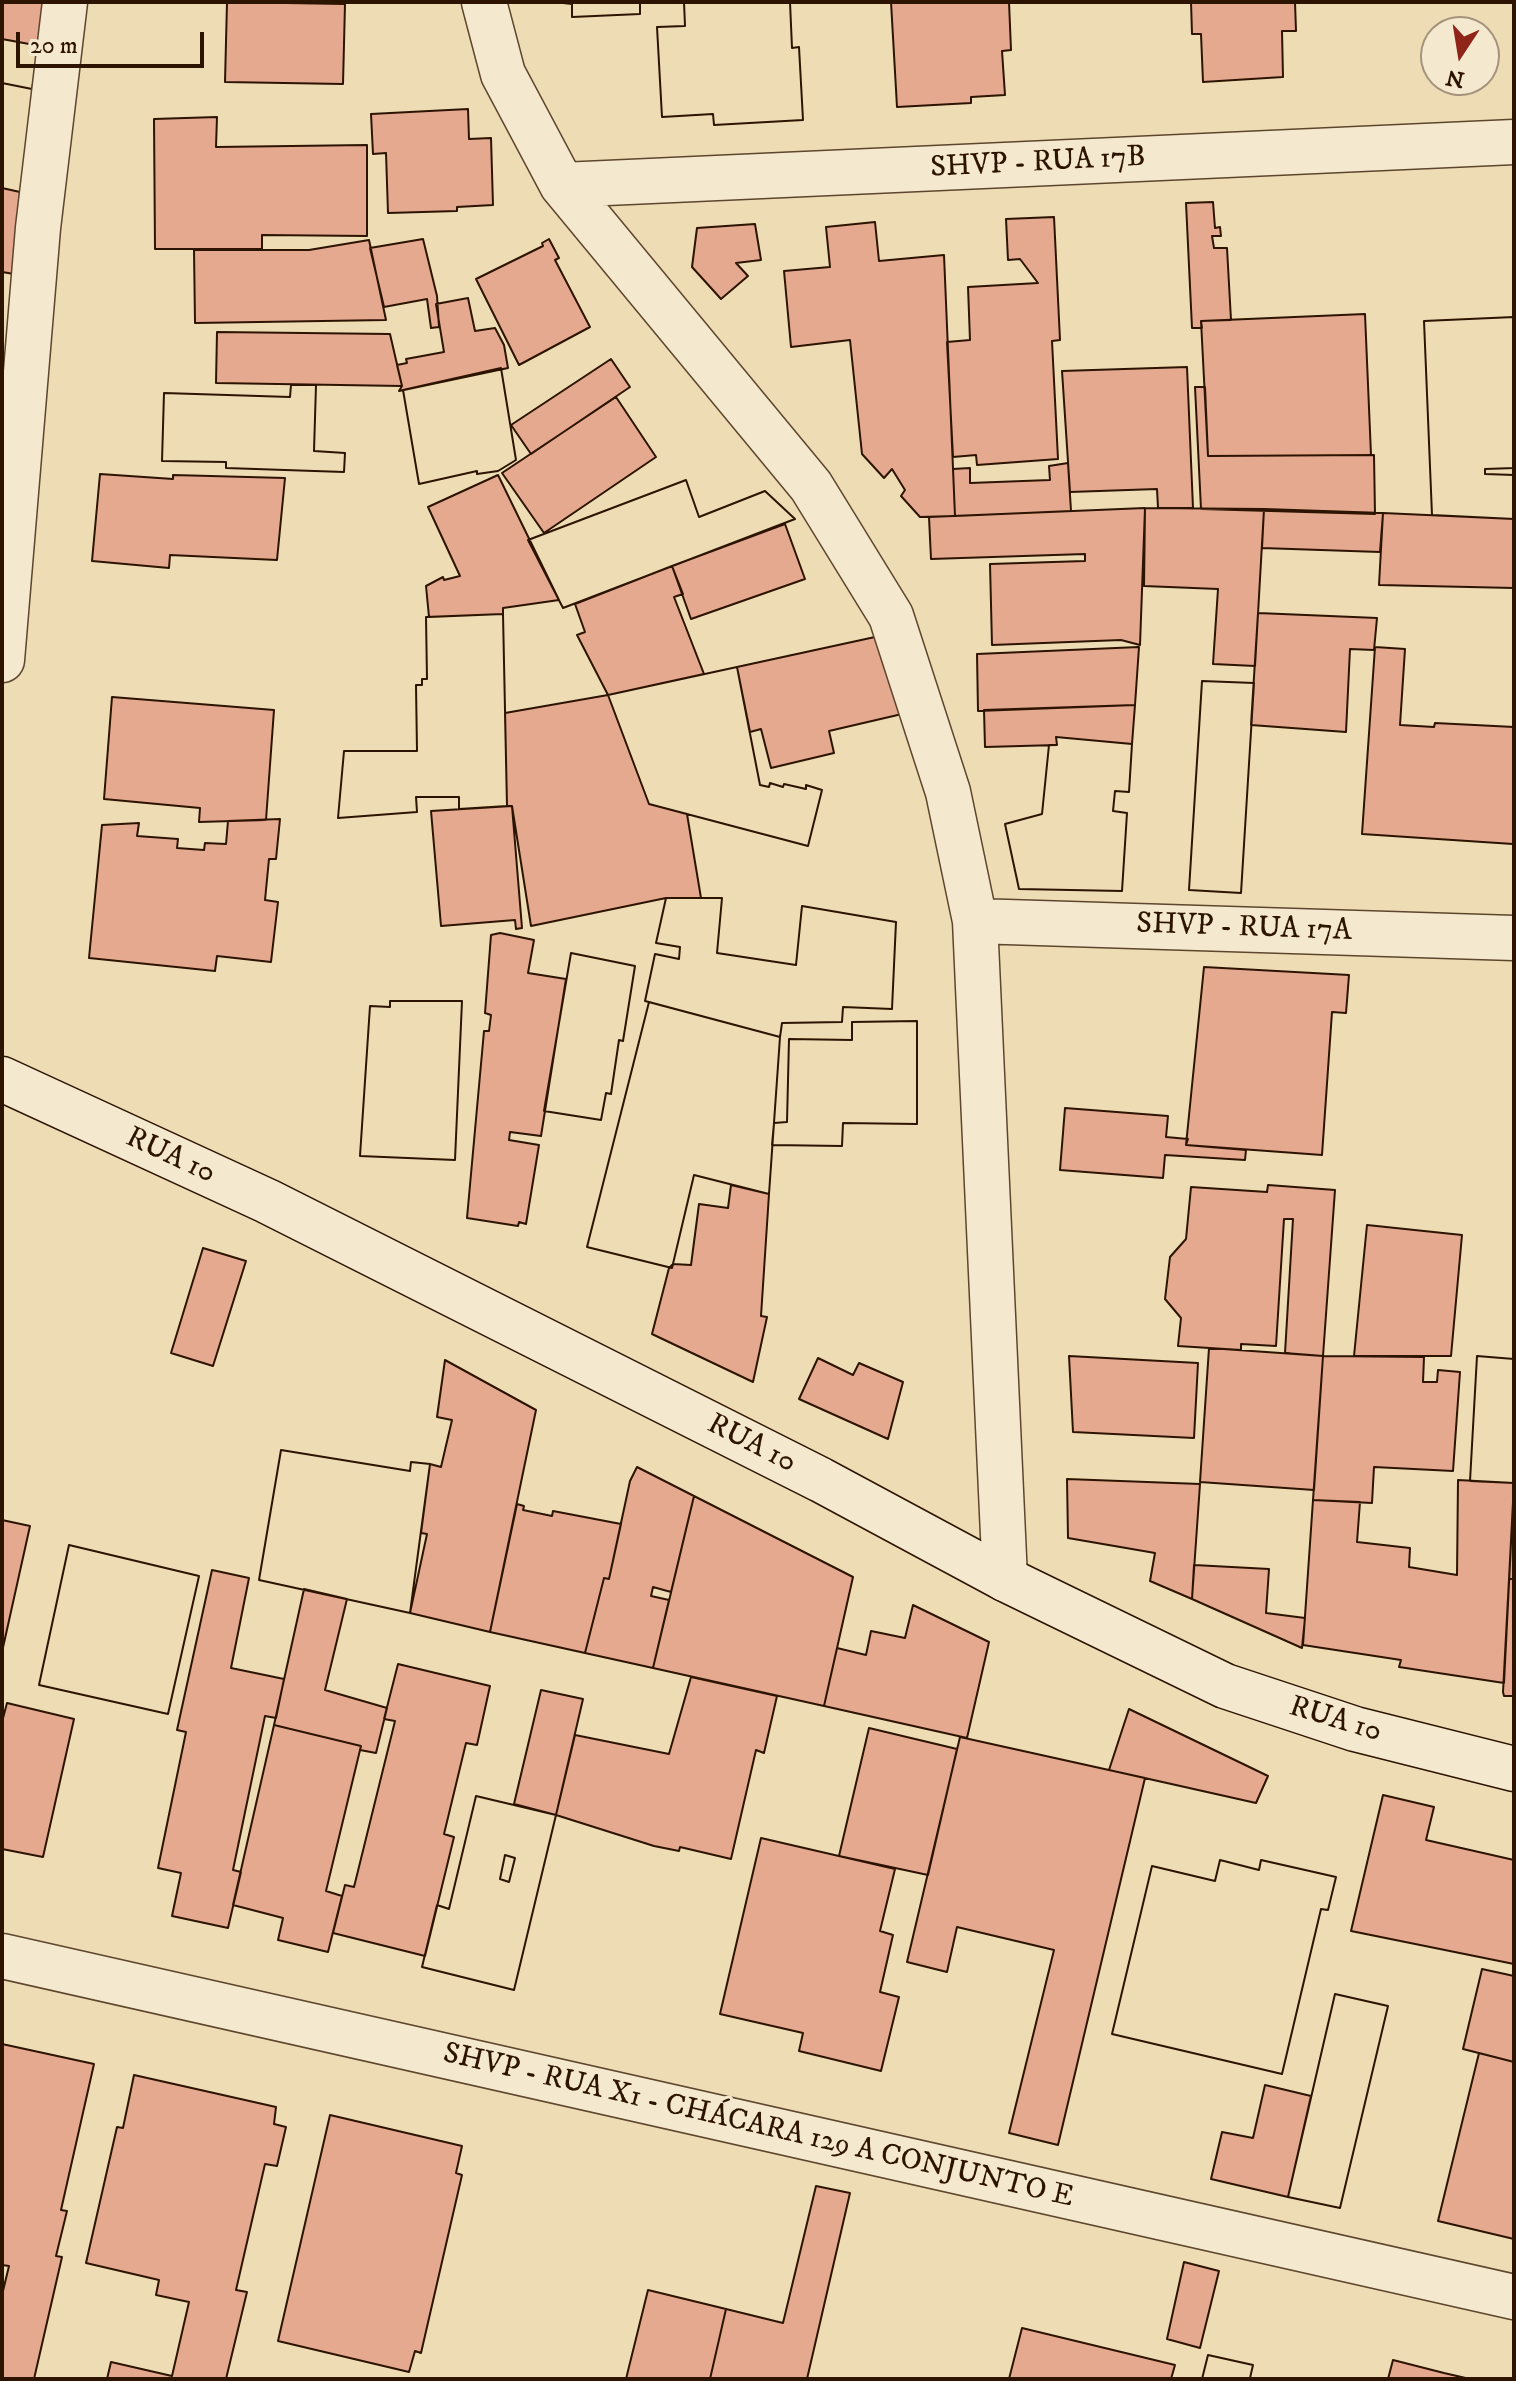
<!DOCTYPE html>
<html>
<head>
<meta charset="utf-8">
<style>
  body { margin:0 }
  #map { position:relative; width:1516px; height:2381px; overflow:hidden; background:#eedcb4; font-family:"IM FELL DW Pica",serif }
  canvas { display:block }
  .frame { position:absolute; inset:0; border:4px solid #2d1400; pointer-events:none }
  .north { position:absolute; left:1420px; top:16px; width:80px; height:80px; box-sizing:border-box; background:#f4e8ce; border:2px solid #a4937c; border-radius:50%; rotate:192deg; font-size:22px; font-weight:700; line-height:32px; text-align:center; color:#2d1400 }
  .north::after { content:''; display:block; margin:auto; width:28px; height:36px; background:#8f2418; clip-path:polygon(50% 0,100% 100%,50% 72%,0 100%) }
  .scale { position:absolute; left:16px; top:32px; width:188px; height:36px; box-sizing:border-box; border:4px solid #2d1400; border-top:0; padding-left:10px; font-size:24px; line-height:28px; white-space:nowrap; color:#2d1400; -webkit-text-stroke:6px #f4e8ce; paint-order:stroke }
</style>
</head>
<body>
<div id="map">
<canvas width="1516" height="2381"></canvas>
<div class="frame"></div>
<div class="north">N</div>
<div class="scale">20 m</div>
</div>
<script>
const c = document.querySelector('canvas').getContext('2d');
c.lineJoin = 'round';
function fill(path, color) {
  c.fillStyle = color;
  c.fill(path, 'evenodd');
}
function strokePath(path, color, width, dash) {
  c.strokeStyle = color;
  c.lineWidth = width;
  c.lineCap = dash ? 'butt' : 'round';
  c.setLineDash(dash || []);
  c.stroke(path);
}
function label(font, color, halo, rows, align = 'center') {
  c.font = font + ' "IM FELL DW Pica",serif';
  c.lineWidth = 6;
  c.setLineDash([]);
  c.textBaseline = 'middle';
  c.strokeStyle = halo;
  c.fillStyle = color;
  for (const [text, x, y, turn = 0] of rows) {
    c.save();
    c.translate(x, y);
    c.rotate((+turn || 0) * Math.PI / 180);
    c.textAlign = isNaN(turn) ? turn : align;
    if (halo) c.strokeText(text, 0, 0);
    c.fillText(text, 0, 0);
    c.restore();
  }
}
const building = new Path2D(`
  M2 2H49L40 46 2 39Z
  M227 2 345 4 343 84 225 82Z
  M554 2H640V14L572 17V4Z
  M554 2H640V14L572 17V4Z
  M684 2H790L792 48 799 47 803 120 714 125 713 114 662 117 657 27 685 26Z
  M684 2H790L792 48 799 47 803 120 714 125 713 114 662 117 657 27 685 26Z
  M891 2H1009L1011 50 1002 51 1005 95 971 97V103L897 107Z
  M1191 2H1295L1296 31H1282L1283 77 1203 82 1201 34H1192Z
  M2 39 40 46 32 89 2 83Z
  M2 39 40 46 32 89 2 83Z
  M468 109 469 139 491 138 493 205 457 207V211L388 213 386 153 373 154 371 114Z
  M217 117 216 147 367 145V236L262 235V249H155L154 119Z
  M2 188 20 192 14 274 2 272Z
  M1213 202 1215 228 1220 227 1221 236H1212L1214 248H1227L1231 320 1201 321 1202 328H1192L1186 203Z
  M1054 217 1060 340 1052 341 1058 459 977 465 976 455 953 457 947 342 970 340 968 287 1038 283 1020 259 1008 260 1006 219Z
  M875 222 879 261 944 255 955 516 920 517 901 496 905 490 892 469 884 478 862 454 850 340 791 347 784 271 830 267 826 227Z
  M755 224 761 260 736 263 748 276 721 299 692 267 697 228Z
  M423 239 437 296 439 327 431 328 427 299 384 307 370 248Z
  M549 239 559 258 555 260 590 327 519 365 476 279 543 246 542 243Z
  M369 240 386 320 195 323 194 250H309Z
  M468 298 475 331 495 328 504 345 508 368 399 391 402 386 397 365 407 363 406 359 444 352 436 304Z
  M1365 314 1371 455 1208 456 1201 321Z
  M1514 317V468L1485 469V474L1514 475V519L1432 515 1424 321Z
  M1514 317V468L1485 469V474L1514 475V519L1432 515 1424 321Z
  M217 332 390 334 402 386 216 383Z
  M611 359 630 387 531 454 511 425Z
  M1187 367 1193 508H1158L1157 489 1070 492 1062 371Z
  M501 368 516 460 498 471 477 474V471L419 484 403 390Z
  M501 368 516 460 498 471 477 474V471L419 484 403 390Z
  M291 385H316L314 451 345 453 344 472 226 468V462L162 461 164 393 290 397Z
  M291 385H316L314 451 345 453 344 472 226 468V462L162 461 164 393 290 397Z
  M1195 387H1205L1208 456 1374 455 1375 514 1201 509Z
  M616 397 656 457 544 533 502 473Z
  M1068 463 1071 511 955 516 953 469 970 468V483L1050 480 1049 466Z
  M100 474 173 479V475L285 478 277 560 170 555 169 568 92 561Z
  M498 475 559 600 503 608V614L429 617 426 586 443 577 444 580 460 576 428 507Z
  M686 480 699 517 765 491 795 519 563 608 528 540Z
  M686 480 699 517 765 491 795 519 563 608 528 540Z
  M1145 508 1264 509 1255 666 1213 664 1218 589 1144 586Z
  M1145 508 1140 645 1121 640 992 645 990 564 1085 561V554L931 559 929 517Z
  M1264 509 1383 513 1380 552 1262 548Z
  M1383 513 1514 519V588L1379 585Z
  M785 524 805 579 691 619 672 566Z
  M672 566 683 594 674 597 704 674 608 695 577 635 585 632 575 604Z
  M1258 613 1377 618 1374 650 1350 649 1346 732 1251 725Z
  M503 614 507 806 459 809V797H416L417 812 338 818 344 751H417L416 685H422V679H427L426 617Z
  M503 614 507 806 459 809V797H416L417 812 338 818 344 751H417L416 685H422V679H427L426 617Z
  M875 637 902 714 829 731 834 753 771 768 761 729 750 732 737 667Z
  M1139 647 1135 705 978 711 977 654Z
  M1375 647 1405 649 1400 725 1434 727 1435 723 1514 727 1513 844 1362 834Z
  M737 667 760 785 769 787 770 783 783 787 784 784 806 789V785L822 790 808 846 649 804 608 695Z
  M737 667 760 785 769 787 770 783 783 787 784 784 806 789V785L822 790 808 846 649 804 608 695Z
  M1202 681 1254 683 1241 893 1189 890Z
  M1202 681 1254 683 1241 893 1189 890Z
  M608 695 649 804 687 814 701 898H666L531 926 512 806H507L505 713Z
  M112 697 274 710 266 820 199 822 200 808 104 799Z
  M1135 705 1132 744 1056 737 1057 745 985 747 984 710Z
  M1056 737 1132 744 1129 792 1115 791 1113 811 1127 813 1122 891 1019 889 1005 824 1042 814 1049 745H1057Z
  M1056 737 1132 744 1129 792 1115 791 1113 811 1127 813 1122 891 1019 889 1005 824 1042 814 1049 745H1057Z
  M512 806 522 928 516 929 515 920 441 926 431 811Z
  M280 819 276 859H269L265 900 278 902 271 962 217 956 215 971 89 958 102 825 139 823 137 836 178 839 177 848 204 850 205 843 226 844 228 821Z
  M666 898H722L717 953 796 965 802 906 896 922 892 1009 843 1007 842 1022 782 1023 780 1037 645 1001 655 954 679 959 680 947 656 943Z
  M666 898H722L717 953 796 965 802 906 896 922 892 1009 843 1007 842 1022 782 1023 780 1037 645 1001 655 954 679 959 680 947 656 943Z
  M500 933 534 940 528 973 566 979 541 1136 510 1132 509 1140 539 1145 526 1224 519 1222 518 1226 467 1218 484 1031H489L491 1015 485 1013 491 935Z
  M571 953 635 966 623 1041 619 1040 611 1094 606 1093 601 1120 544 1111Z
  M571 953 635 966 623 1041 619 1040 611 1094 606 1093 601 1120 544 1111Z
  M1204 967 1349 975 1346 1013 1332 1012 1322 1155 1186 1145Z
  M390 1001H462L455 1160 360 1156 370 1006 390 1007Z
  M390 1001H462L455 1160 360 1156 370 1006 390 1007Z
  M649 1002 780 1037 769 1194 694 1175 672 1268 587 1247Z
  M649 1002 780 1037 769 1194 694 1175 672 1268 587 1247Z
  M917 1021V1124L843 1123 842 1146 772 1145 774 1123 787 1122 789 1039 852 1040V1022Z
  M917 1021V1124L843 1123 842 1146 772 1145 774 1123 787 1122 789 1039 852 1040V1022Z
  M1065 1108 1168 1116 1166 1137 1188 1139 1186 1145 1246 1150 1245 1160 1165 1155 1163 1178 1060 1170Z
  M731 1185 769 1194 761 1316 767 1317 753 1382 652 1334 669 1268 673 1264 691 1265 699 1204 728 1208Z
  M1268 1185 1335 1190 1323 1356 1285 1353 1293 1219H1284L1276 1346 1241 1344V1350L1178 1346 1181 1318 1165 1299 1170 1257 1186 1239 1191 1187 1267 1192Z
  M1367 1225 1462 1235 1451 1356H1354Z
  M203 1248 246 1261 213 1366 171 1353Z
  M1209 1348 1323 1356 1314 1490 1200 1482Z
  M1069 1356 1198 1363 1194 1438 1073 1432Z
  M1323 1356 1424 1357 1423 1382H1437L1438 1370 1460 1372 1453 1471 1374 1467 1372 1503 1313 1500Z
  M1477 1356 1514 1359V1483L1470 1481Z
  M1477 1356 1514 1359V1483L1470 1481Z
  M818 1358 853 1375 859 1363 903 1382 888 1439 799 1399Z
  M445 1360 536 1410 490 1632 410 1613 427 1534 421 1533 430 1464 441 1467 452 1420 437 1417Z
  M281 1450 410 1471 411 1462 430 1464 410 1613 259 1580Z
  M281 1450 410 1471 411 1462 430 1464 410 1613 259 1580Z
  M637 1467 694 1496 671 1592 653 1587 651 1596 669 1600 653 1668 585 1653 604 1578 609 1579 630 1481Z
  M1067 1479 1200 1484 1192 1599 1150 1581 1155 1553 1068 1538Z
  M1458 1480 1514 1483 1504 1683 1399 1667 1401 1660 1303 1645 1313 1500 1360 1502 1357 1542 1410 1548 1409 1567 1457 1575Z
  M1514 1483V1579H1509Z
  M694 1496 853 1577 824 1706 653 1668Z
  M517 1504 524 1506 523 1510 552 1516 553 1511 621 1524 609 1579 604 1578 585 1653 490 1632Z
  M2 1520 30 1526 2 1652Z
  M69 1545 199 1576 168 1714 39 1685Z
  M69 1545 199 1576 168 1714 39 1685Z
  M1194 1565 1269 1569 1266 1613 1305 1618 1302 1648 1192 1599Z
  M212 1570 249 1578 231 1668 284 1679 276 1718 265 1716 233 1870 241 1872 228 1928 172 1916 181 1873 158 1868 186 1732 177 1730Z
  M1509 1579H1514V1696H1504L1503 1692Z
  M304 1589 347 1599 325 1690 387 1708 376 1753 360 1750 361 1746 274 1725Z
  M913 1605 989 1642 967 1738 824 1706 837 1648 866 1655 871 1631 905 1638Z
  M398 1664 490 1686 477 1745 466 1743 444 1834 454 1837 425 1956 333 1933 345 1885 354 1887 395 1721 384 1719Z
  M691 1677 777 1696 764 1753 756 1750 731 1859 680 1847 679 1851 654 1846 556 1815 575 1735 669 1754Z
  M541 1690 583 1699 556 1815 514 1804Z
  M7 1703 74 1719 43 1857 2 1849V1722Z
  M1129 1709 1268 1776 1256 1803 1109 1770Z
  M274 1725 361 1746 326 1891 342 1896 328 1952 278 1940 283 1918 233 1905Z
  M869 1728 957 1749 928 1875 839 1856Z
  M960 1737 1145 1778 1058 2145 1009 2133 1054 1950 957 1927 947 1972 907 1962Z
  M1383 1795 1434 1807 1426 1840 1514 1860V1964L1351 1931Z
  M476 1796 556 1815 514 1990 422 1967 437 1905 449 1909ZM505 1855 515 1858 509 1882 500 1879Z
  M476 1796 556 1815 514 1990 422 1967 437 1905 449 1909ZM505 1855 515 1858 509 1882 500 1879Z
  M761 1838 895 1869 880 1931 893 1935 880 1992 899 1997 881 2071 799 2051 803 2033 720 2014Z
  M1220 1860 1259 1870 1261 1860 1336 1877 1328 1910 1321 1909 1282 2074 1112 2034 1152 1866 1215 1881Z
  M1220 1860 1259 1870 1261 1860 1336 1877 1328 1910 1321 1909 1282 2074 1112 2034 1152 1866 1215 1881Z
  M1482 1969 1514 1976V2062L1463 2049Z
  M1335 1994 1388 2006 1340 2208 1288 2197Z
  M1335 1994 1388 2006 1340 2208 1288 2197Z
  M2 2044 94 2064 61 2210 67 2211 56 2256 62 2257 34 2379H2V2295L9 2266 2 2265Z
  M1479 2053 1514 2062V2239L1438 2221Z
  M134 2075 276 2107 274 2124 286 2127 277 2166 265 2164 236 2290 247 2292 226 2379H107L111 2362 172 2376 189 2302 156 2295 159 2280 86 2263 117 2127 123 2128Z
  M1265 2085 1311 2096 1288 2197 1211 2179 1222 2132 1253 2138Z
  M330 2115 462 2146 456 2173 462 2175 421 2353 415 2351 409 2372 278 2341Z
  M816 2186 850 2193 807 2379H710L726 2309 783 2323Z
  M1184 2262 1219 2271 1200 2348 1167 2339Z
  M648 2290 726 2309 710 2379H626Z
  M1022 2328 1175 2365 1171 2379H1009Z
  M1208 2355 1253 2365 1250 2378 1257 2379H1202Z
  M1208 2355 1253 2365 1250 2378 1257 2379H1202Z
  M1393 2360 1444 2373 1470 2379H1388Z`);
fill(building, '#e5a990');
strokePath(building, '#2d1400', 2);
const street = new Path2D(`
  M484 2 503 74 562 185 811 486 891 616 948 792 975 921 1005 1579
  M562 185 1514 142
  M2 660 38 228 65 2
  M975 921 1514 938
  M2 1956 1514 2297`);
const secondary = new Path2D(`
  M2 1079 267 1201 821 1480 1005 1579 1225 1686 1355 1729 1514 1769`);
strokePath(street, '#5d462d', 47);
strokePath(secondary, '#2d1400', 47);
strokePath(street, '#f4e8ce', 44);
strokePath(secondary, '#f4e8ce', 44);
label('30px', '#2d1400', '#f4e8ce', [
  ["SHVP - RUA 17B",1038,164,-3],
  ["SHVP - RUA 17A",1244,929,2],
  ["RUA 10",170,1157,25],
  ["RUA 10",751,1445,27],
  ["RUA 10",1335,1721,17],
  ["SHVP - RUA X1 - CHÁCARA 129 A CONJUNTO E",758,2127,13]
]);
</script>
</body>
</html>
